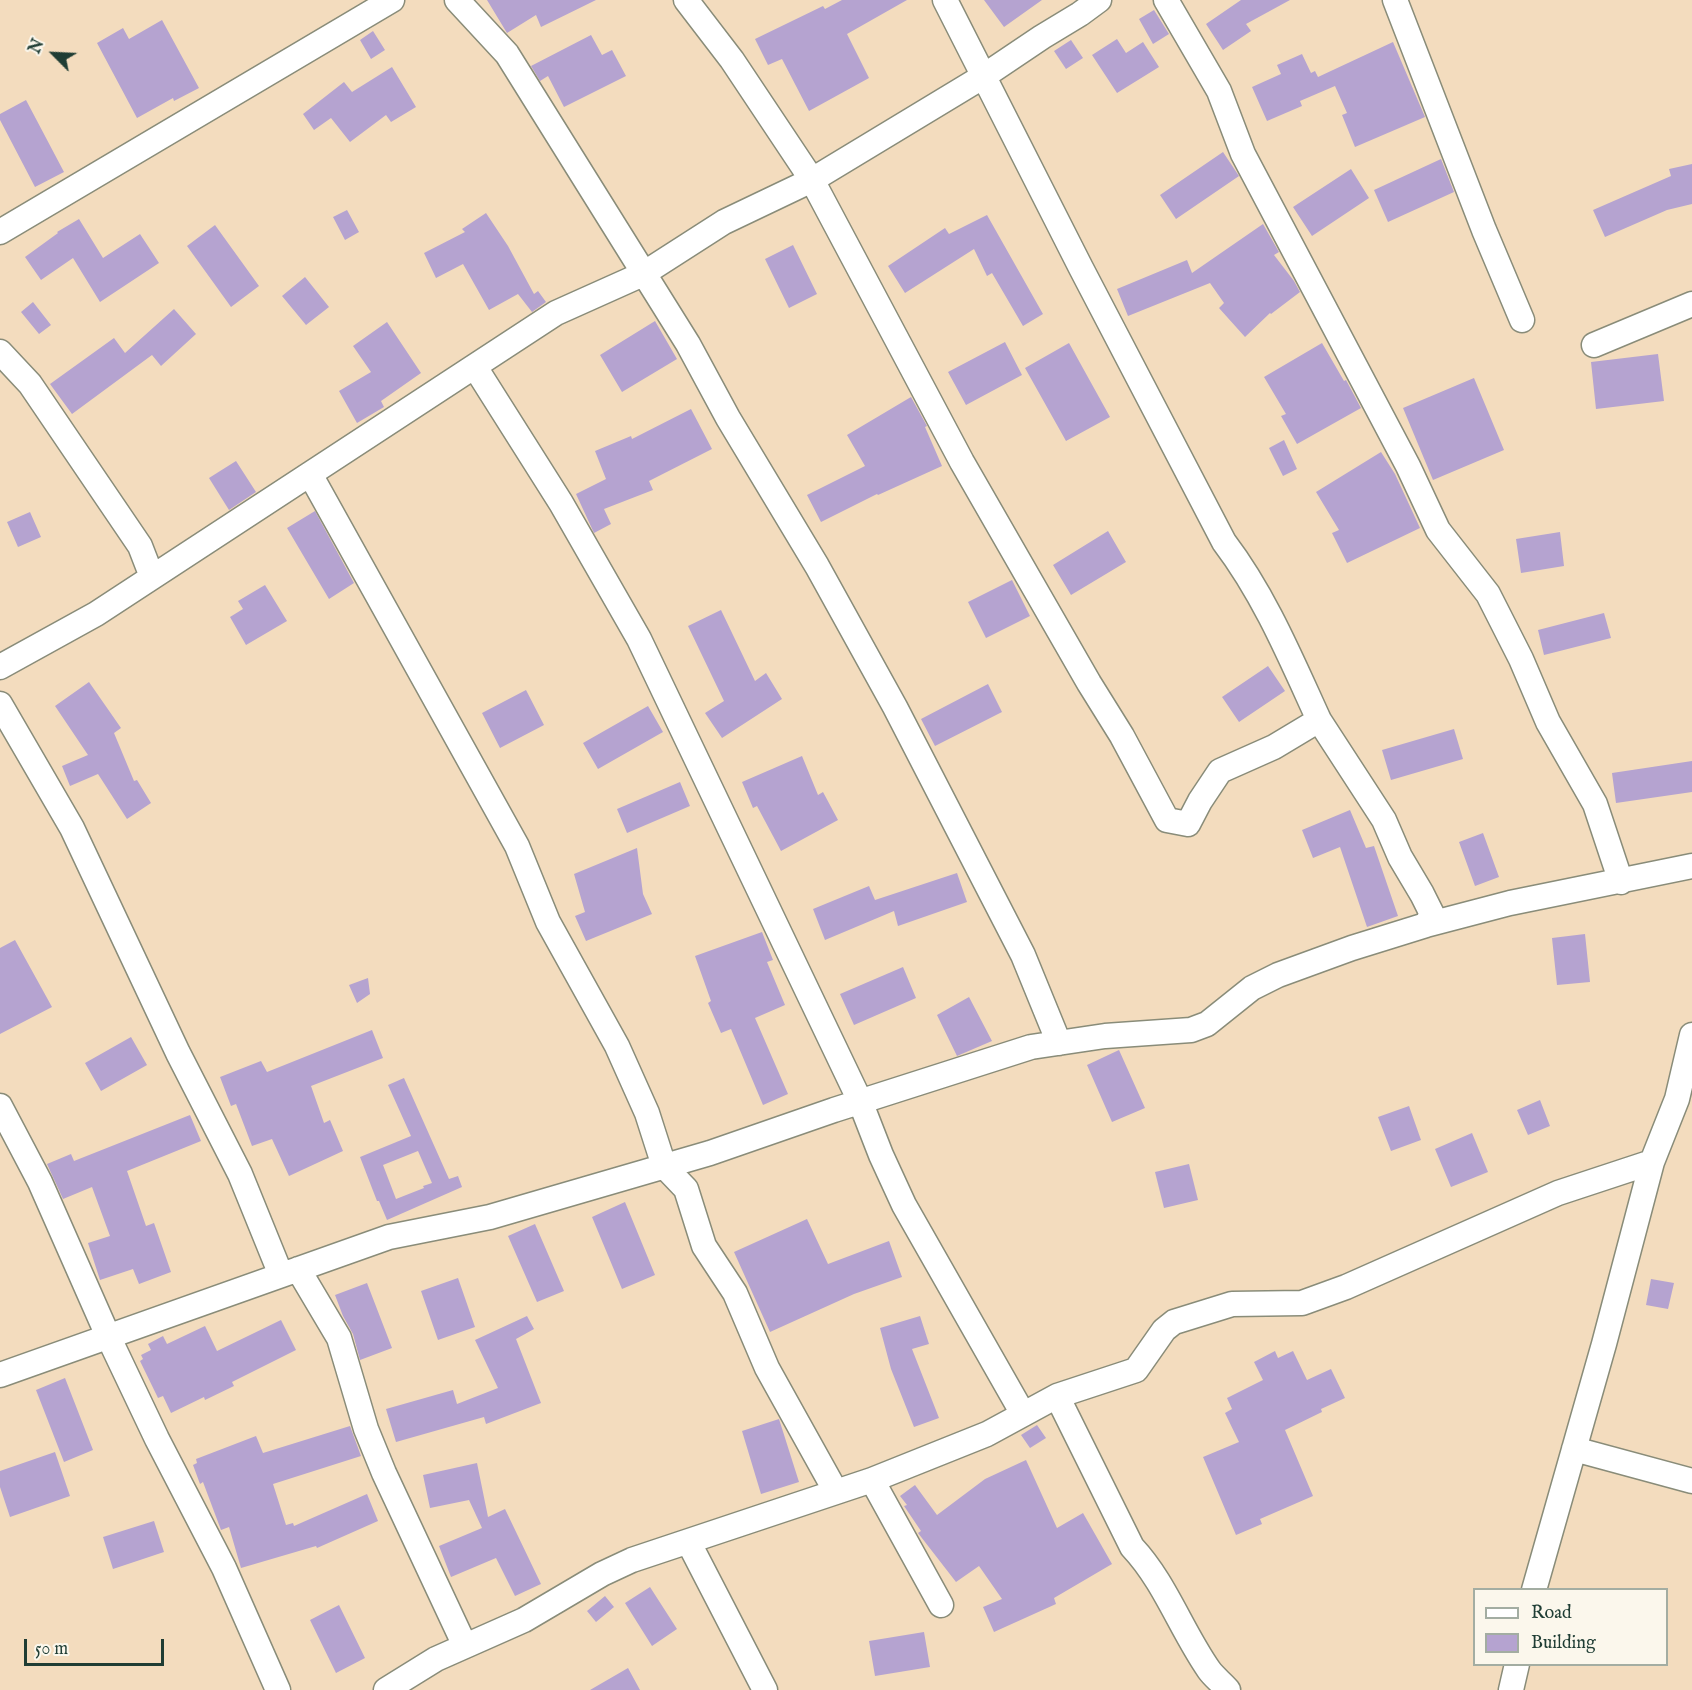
<!DOCTYPE html>
<html>
<head>
<meta charset="utf-8">
<style>
  body { margin:0 }
  #map { position:relative; width:1692px; height:1690px; overflow:hidden; background:#f3dcbe; font-family:"IM FELL English",serif }
  canvas { display:block }
  .legend { position:absolute; left:1473px; top:1588px; width:195px; height:78px; box-sizing:border-box; background:#fbf7ec; border:2px solid #a3ada2; margin:0; padding:8px 10px; list-style:none; font-size:18px; color:#1f3d34 }
  .legend li { display:flex; align-items:center; gap:12px; height:30px }
  .legend b { width:30px; border:2px solid #a3ada2 }
  .north { position:absolute; left:24px; top:24px; width:60px; height:60px; -webkit-text-stroke:4px #fbf7ec; paint-order:stroke; rotate:294deg; font-size:16px; font-weight:700; line-height:24px; text-align:center; color:#1f3d34 }
  .north::after { content:''; display:block; margin:auto; width:21px; height:27px; background:#1f3d34; clip-path:polygon(50% 0,100% 100%,50% 72%,0 100%) }
  .scale { position:absolute; left:24px; top:1639px; width:140px; height:27px; box-sizing:border-box; border:3px solid #1f3d34; border-top:0; padding-left:8px; font-size:18px; line-height:21px; white-space:nowrap; color:#1f3d34; -webkit-text-stroke:4px #fbf7ec; paint-order:stroke }
</style>
</head>
<body>
<div id="map">
<canvas width="1692" height="1690"></canvas>
<ul class="legend">
<li><b style="height:8px;background:#fff"></b>Road</li>
<li><b style="height:16px;background:#b5a3d0"></b>Building</li>
</ul>
<div class="north">N</div>
<div class="scale">50 m</div>
</div>
<script>
const c = document.querySelector('canvas').getContext('2d');
c.lineJoin = 'round';
function fill(path, color) {
  c.fillStyle = color;
  c.fill(path, 'evenodd');
}
function strokePath(path, color, width, dash) {
  c.strokeStyle = color;
  c.lineWidth = width;
  c.lineCap = dash ? 'butt' : 'round';
  c.setLineDash(dash || []);
  c.stroke(path);
}
fill(new Path2D(`
  M487 0H596L541 27 536 15 507 33Z
  M842 0H907L847 34 869 78 809 111 782 59 768 65 755 39 823 6 825 9Z
  M984 0H1042L1004 27Z
  M1241 0H1290L1246 24 1251 31 1223 50 1206 24Z
  M1154 10 1169 34 1153 44 1139 19Z
  M162 20 199 88 174 101 173 98 137 118 97 43 123 28 129 39Z
  M373 31 385 50 371 59 360 40Z
  M591 35 602 55 612 50 626 76 564 107 548 76 540 81 531 66Z
  M1117 39 1126 53 1143 42 1159 67 1117 93 1092 55Z
  M1071 40 1083 58 1066 69 1054 51Z
  M1393 42 1425 117 1355 147 1342 115 1347 113 1335 86 1300 101 1302 106 1267 121 1252 87 1281 74 1277 65 1302 54 1311 73 1315 71 1318 77Z
  M392 67 416 107 391 122 386 115 350 142 331 118 314 130 303 114 344 82 352 92Z
  M26 100 64 172 35 187 0 120V114Z
  M1223 152 1239 176 1176 219 1160 195Z
  M1441 159 1454 192 1388 222 1374 190Z
  M1692 164V204L1667 210 1605 237 1593 210 1671 176 1669 169Z
  M1351 169 1369 198 1312 236 1293 207Z
  M347 210 359 232 345 240 333 217Z
  M486 213 508 246 534 294 538 291 546 302 532 312 518 294 489 310 463 264 436 278 424 253 465 232 462 229Z
  M987 215 1043 314 1023 326 992 273 987 276 974 249 905 293 888 266 945 228 949 234Z
  M79 219 103 258 140 234 159 263 100 302 73 258 41 280 25 257 58 233 57 232Z
  M1263 224 1279 252 1274 255 1294 281 1300 292 1271 314 1270 313 1245 337 1219 308 1224 303 1210 283 1128 316 1117 289 1187 260 1192 273Z
  M215 225 259 286 231 307 187 246Z
  M793 245 817 294 789 308 765 259Z
  M305 277 329 307 306 325 282 296Z
  M33 302 51 325 39 334 21 312Z
  M174 309 196 334 161 366 152 355 72 414 50 384 114 338 125 353Z
  M655 321 677 359 622 392 600 355Z
  M387 322 421 373 381 401 384 407 357 423 339 391 371 372 353 346Z
  M1005 342 1022 375 966 405 948 372Z
  M1069 343 1110 417 1066 441 1025 368Z
  M1322 343 1344 381 1346 380 1361 408 1297 444 1281 416 1286 414 1264 377Z
  M1658 354 1664 401 1596 409 1591 362Z
  M1474 378 1504 450 1433 480 1403 408Z
  M911 397 927 426 925 427 942 466 878 495 877 494 821 522 807 495 865 466 847 435Z
  M691 409 712 449 649 481 653 490 604 509 611 524 594 533 576 494 606 479 595 451 631 436 632 439Z
  M1284 440 1297 469 1283 476 1269 448Z
  M1381 452 1395 474 1420 528 1347 563 1332 533 1339 530 1316 492Z
  M236 461 256 492 229 510 209 478Z
  M315 511 354 583 329 599 287 528Z
  M30 512 41 537 18 547 7 522Z
  M1108 531 1126 562 1071 595 1053 565Z
  M1560 532 1564 566 1521 573 1516 539Z
  M1012 580 1030 616 986 638 968 602Z
  M265 585 287 621 246 645 230 617 243 609 238 601Z
  M721 610 755 681 766 673 782 699 722 738 705 713 724 701 688 626Z
  M1604 613 1611 638 1544 655 1538 630Z
  M1268 666 1285 691 1239 722 1222 697Z
  M89 682 121 728 114 733 134 781 137 780 151 803 127 819 98 774 70 786 62 766 88 755 55 706Z
  M988 684 1002 712 935 746 921 719Z
  M526 690 544 725 500 748 482 713Z
  M648 706 663 732 598 769 583 743Z
  M1454 729 1463 759 1391 780 1382 750Z
  M802 756 818 795 823 792 838 820 781 851 757 806 753 808 742 782Z
  M1692 761V792L1616 803 1612 773Z
  M680 782 690 806 627 833 617 809Z
  M1350 810 1366 848 1374 846 1398 916 1367 927 1340 847 1313 858 1302 830Z
  M1483 833 1499 877 1475 886 1459 842Z
  M637 848 643 894 652 914 586 941 575 916 585 912 574 874Z
  M957 873 967 902 898 926 894 911 825 940 813 909 869 886 875 900Z
  M762 932 773 960 767 962 785 1005 755 1018 788 1094 763 1105 731 1029 721 1033 708 1003 711 1001 695 956Z
  M1585 934 1590 982 1557 985 1552 938Z
  M15 940 52 1007 0 1034V948Z
  M903 967 916 998 854 1025 840 994Z
  M368 978 370 994 357 1003 349 985Z
  M969 997 992 1041 957 1056 937 1015Z
  M372 1030 383 1058 311 1086 324 1123 330 1120 343 1151 289 1176 272 1139 252 1146 236 1104 231 1106 220 1077 261 1061 267 1072Z
  M131 1037 147 1065 101 1091 85 1063Z
  M1119 1050 1145 1108 1112 1122 1087 1065Z
  M404 1078 449 1179 458 1176 462 1187 387 1220 379 1201H377L360 1157 411 1136 388 1085ZM418 1151 432 1183 423 1186 424 1188 396 1199 383 1165Z
  M1540 1100 1550 1126 1528 1135 1517 1110Z
  M1409 1106 1421 1140 1391 1151 1378 1117Z
  M190 1115 201 1141 127 1171 146 1226 154 1223 171 1272 139 1284 133 1269 100 1280 88 1243 110 1236 92 1187 63 1199 47 1164 71 1154 74 1161Z
  M1472 1133 1488 1172 1451 1187 1435 1149Z
  M1189 1164 1198 1200 1164 1208 1155 1172Z
  M625 1202 655 1275 622 1289 592 1217Z
  M807 1219 828 1264 889 1241 902 1277 854 1294 770 1332 734 1252Z
  M535 1224 564 1291 537 1302 508 1236Z
  M458 1278 475 1327 438 1340 421 1291Z
  M1651 1279 1674 1283 1668 1309 1646 1305Z
  M367 1283 392 1348 360 1360 353 1334 343 1316 335 1295Z
  M527 1316 534 1329 516 1339 541 1403 486 1424 484 1417 396 1442 386 1409 453 1390 457 1404 498 1388 475 1340Z
  M920 1316 929 1344 912 1349 939 1418 914 1427 891 1369 880 1328Z
  M281 1320 296 1350 232 1382 234 1386 205 1400 204 1397 171 1413 163 1396 158 1398 140 1361 143 1359 141 1355 151 1350 148 1344 163 1336 167 1344 205 1326 217 1351Z
  M1275 1351 1278 1358 1293 1351 1307 1380 1331 1369 1345 1398 1321 1409 1322 1412 1285 1430 1313 1496 1260 1519 1262 1524 1236 1535 1203 1457 1239 1442 1225 1413 1232 1409 1227 1398 1263 1380 1254 1362Z
  M65 1378 93 1450 64 1462 36 1390Z
  M779 1419 799 1482 761 1494 742 1431Z
  M1037 1425 1046 1438 1030 1448 1021 1435Z
  M350 1426 361 1456 273 1484 286 1525 293 1523 294 1526 367 1494 378 1521 317 1548 316 1546 241 1568 229 1527 221 1530 203 1482 200 1484 193 1465 197 1463 196 1459 256 1436 263 1453Z
  M55 1452 70 1496 10 1517 0 1487V1471Z
  M1026 1460 1057 1528 1083 1513 1112 1564 1054 1598 1056 1604 994 1632 983 1607 1002 1599 979 1566 956 1582 918 1533 921 1531 904 1506 907 1505 900 1496 915 1485 937 1515 985 1479Z
  M477 1463 488 1517 505 1509 541 1584 515 1596 496 1558 451 1577 439 1546 482 1528 469 1500 430 1508 423 1475Z
  M154 1521 164 1552 113 1569 103 1537Z
  M650 1587 677 1629 652 1646 625 1603Z
  M605 1596 614 1607 596 1622 587 1611Z
  M339 1605 365 1658 336 1673 310 1620Z
  M924 1632 930 1667 875 1676 869 1641Z
  M628 1668 640 1690H590Z`), '#b5a3d0');
const minor = new Path2D(`
  M457 0 507 54 688 344 728 418 817 566 895 707 1023 955 1059 1043
  M686 0 732 60 812 180 962 462 1089 683 1122 736 1167 820 1188 824 1200 801 1220 771 1274 747 1319 720 1384 820 1400 857 1422 894 1432 914 1426 925
  M945 0 1081 268 1224 542C1265 596 1291 659 1319 720
  M1166 0 1219 91 1243 154 1408 466 1438 530 1488 594 1521 659 1548 722 1595 804 1621 882
  M1395 0 1484 230 1522 320
  M0 232 392 0
  M1594 345 1692 304
  M0 352 30 384 140 546 152 577
  M475 367 561 503 639 639 860 1101 881 1155 904 1205 1023 1414
  M310 474 517 846 548 922 617 1046 647 1113 664 1166 686 1189 704 1246 735 1293 767 1368 836 1492
  M0 667 96 614 556 313 643 274 724 222 812 180 984 76 1042 37 1080 14 1099 0
  M0 704 72 828 178 1053 240 1174 281 1275
  M0 1106 40 1182 108 1336 157 1439 224 1568 278 1690
  M298 1269 339 1338 366 1429 384 1473 465 1646
  M0 1375 389 1237 490 1217 710 1153 834 1110 1031 1047 1105 1036 1191 1030 1207 1024 1252 988 1278 975 1352 948 1426 925 1510 903 1692 866
  M1057 1396 1132 1547C1165 1582 1181 1630 1209 1670 1214 1677 1222 1683 1228 1690
  M1574 1449 1692 1481
  M872 1480 941 1605
  M689 1543 765 1690
  M1534 1590 1604 1344 1652 1162 1677 1099 1692 1035
  M386 1690 436 1659 524 1620 602 1574 632 1560 872 1480 987 1434 1057 1396 1136 1370 1164 1330 1174 1322 1232 1304 1302 1303 1346 1287 1558 1193 1652 1162
  M1511 1690 1517 1664`);
strokePath(minor, '#898c79', 27);
strokePath(minor, '#fff', 24);
</script>
</body>
</html>
